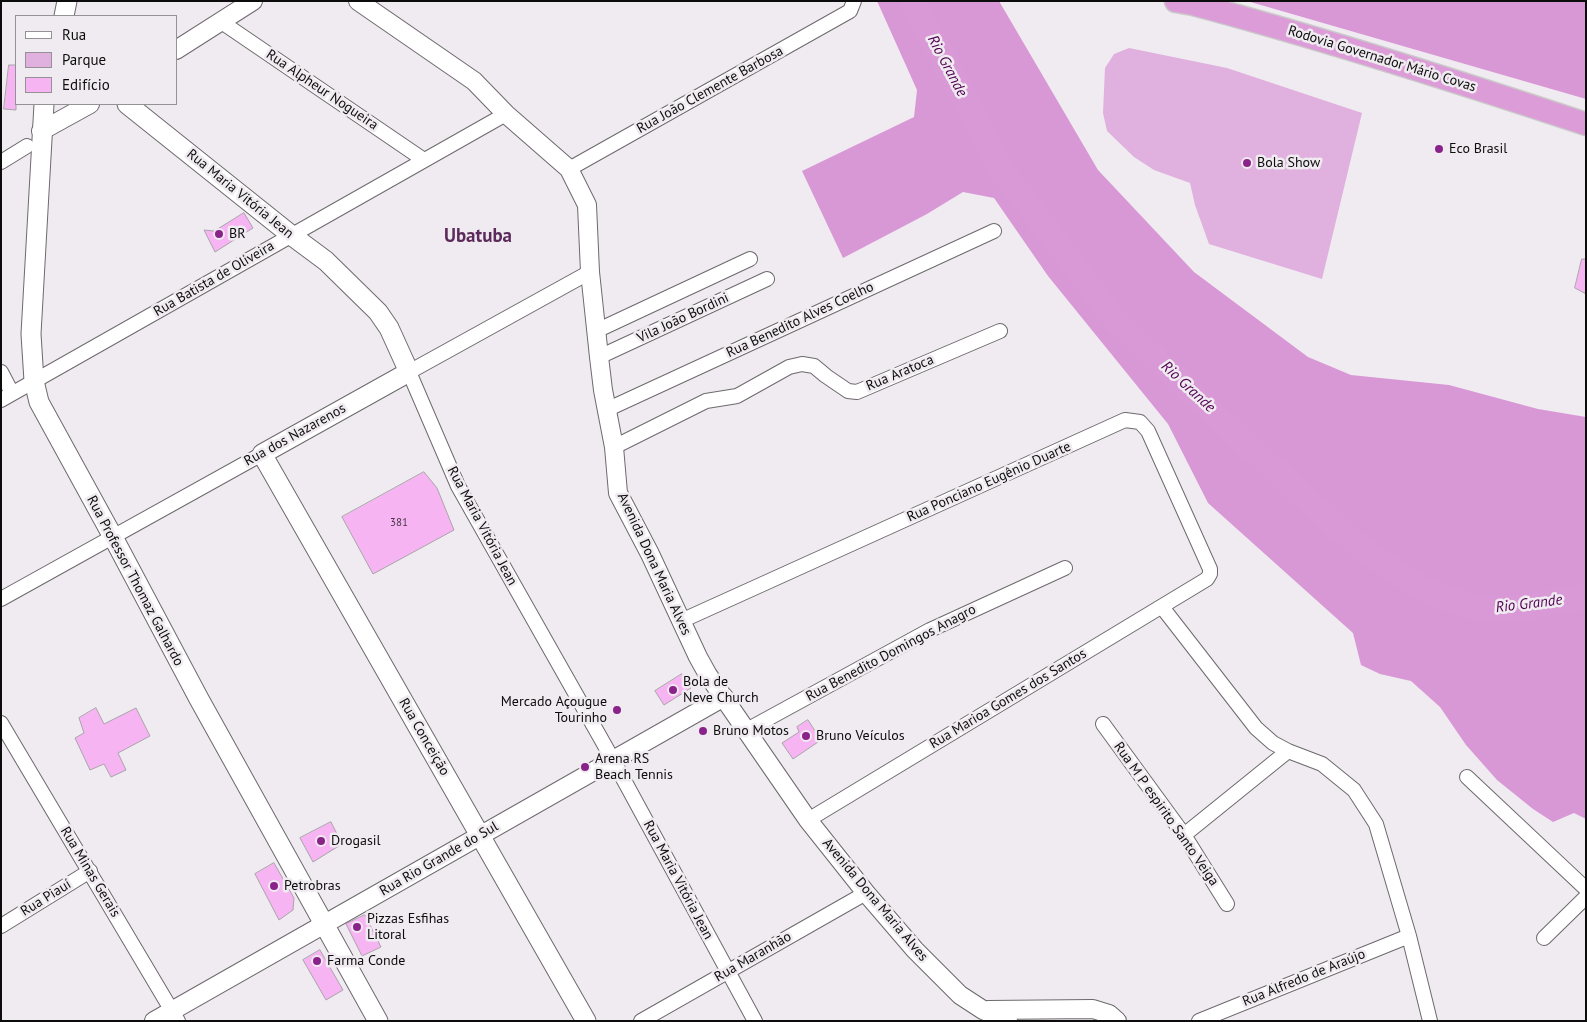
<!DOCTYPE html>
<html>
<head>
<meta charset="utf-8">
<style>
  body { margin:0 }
  #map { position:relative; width:1587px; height:1022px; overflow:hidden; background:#f0ebf0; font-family:"PT Sans",sans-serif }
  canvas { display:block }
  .frame { position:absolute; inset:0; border:2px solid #0d0c0d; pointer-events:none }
  .legend { position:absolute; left:15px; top:15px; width:162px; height:90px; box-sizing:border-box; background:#f0ebf0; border:1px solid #959295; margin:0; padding:6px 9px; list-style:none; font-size:15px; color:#0d0c0d }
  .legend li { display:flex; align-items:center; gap:10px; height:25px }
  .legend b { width:25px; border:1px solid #959295 }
</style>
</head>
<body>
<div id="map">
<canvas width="1587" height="1022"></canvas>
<div class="frame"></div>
<ul class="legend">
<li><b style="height:6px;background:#fff"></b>Rua</li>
<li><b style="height:14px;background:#e0b0de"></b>Parque</li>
<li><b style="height:14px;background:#f6b4f3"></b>Edifício</li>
</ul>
</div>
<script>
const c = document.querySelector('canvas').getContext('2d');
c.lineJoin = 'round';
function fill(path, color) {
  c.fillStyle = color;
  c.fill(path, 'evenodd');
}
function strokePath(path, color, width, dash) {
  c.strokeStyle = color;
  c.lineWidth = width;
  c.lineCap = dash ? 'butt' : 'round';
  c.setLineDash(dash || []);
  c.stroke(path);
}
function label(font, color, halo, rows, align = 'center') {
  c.font = font + ' "PT Sans",sans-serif';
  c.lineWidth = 5;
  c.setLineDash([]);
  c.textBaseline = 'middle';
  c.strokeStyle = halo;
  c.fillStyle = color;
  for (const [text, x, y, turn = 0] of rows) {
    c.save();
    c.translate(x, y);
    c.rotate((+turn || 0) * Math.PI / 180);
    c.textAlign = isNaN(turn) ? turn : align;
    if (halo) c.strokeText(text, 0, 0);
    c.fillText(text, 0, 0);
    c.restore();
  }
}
fill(new Path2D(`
  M1129 48 1227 68 1362 113 1322 279 1209 244 1195 205 1190 183 1154 170 1134 157 1107 131 1103 113 1105 68 1114 54Z`), '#e0b0de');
fill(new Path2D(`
  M877 1H999L1098 170 1194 272 1308 357 1351 375 1449 385 1538 409 1586 417V819L1574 813 1553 822 1533 809 1497 780 1466 745 1440 707 1411 681 1380 674 1361 665 1353 633 1208 503 1168 424 1048 276 994 198 963 192 927 214 843 258 802 171 914 117 917 90Z
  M1247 1H1586V99Z`), '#d898d6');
strokePath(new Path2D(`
  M913 1 1003 172 1116 321 1247 445 1361 548 1422 589 1480 609 1510 610 1586 596`), '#d999d6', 25);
const building = new Path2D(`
  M9 65H16V110L4 109Z
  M244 213 253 228 215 252 204 230 214 231Z
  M1582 259H1586V294L1575 288Z
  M424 472 437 488 454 530 373 574 342 517Z
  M682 674 691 688 664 705 655 691Z
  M96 708 104 724 136 708 150 736 118 753 126 770 111 777 104 764 90 770 75 738 84 733 79 718Z
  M808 720 821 740 793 759 782 743 799 732 797 727Z
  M331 822 342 844 313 862 300 838Z
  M274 863 294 898 293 910 279 920 255 874Z
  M365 915 381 947 362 956 346 924Z
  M320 950 343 990 326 1000 303 960Z`);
fill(building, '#f6b4f3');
strokePath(building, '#a8a4a8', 1);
const minor = new Path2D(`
  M220 21 424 160
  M1 162 27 146
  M569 169 850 11 854 1
  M590 272 409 372 458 486 613 760 755 1021
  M596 331 750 259
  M599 357 767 279
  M1 372 12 393
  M1 400 506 114
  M606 410 994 231
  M614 447 706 401 737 396 789 367 802 364 814 366 826 376 848 391 857 392 1000 331
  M1 599 262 454
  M1162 607 1256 728 1273 743 1288 751 1322 764 1354 790 1376 824 1409 936 1430 1021
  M681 621 1125 420 1140 422 1148 431 1210 569V574L1207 579 808 820
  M1 723 178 1021
  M1103 724 1184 835 1227 904
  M747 730 930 630 1065 568
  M1467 777 1586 889
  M1184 835 1288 751
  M1 926 90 871
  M1544 938 1586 897
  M641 1021 866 893
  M1199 1021 1409 936`);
const tertiary = new Path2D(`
  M358 1 474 81 506 114 569 169 587 205 590 272 599 357 603 390 614 447 618 493 650 554 698 657 708 675 808 820 866 893 915 950 960 995 983 1010 1008 1021
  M176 50 253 1
  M41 131 90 104
  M988 1010 1093 1009 1109 1014 1117 1021
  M154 1021 724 697`);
const secondary = new Path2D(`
  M64 16 67 1
  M44 104 31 334 34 381 39 402 113 537 199 699 378 1021
  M127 104 291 235 326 261 378 312 389 328 409 372 262 454 586 1021`);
const trunk = new Path2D(`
  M1176 1 1193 4C1325 39 1456 81 1586 124`);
strokePath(minor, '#6d696d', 16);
strokePath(tertiary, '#6d696d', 20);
strokePath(secondary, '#6d696d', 21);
strokePath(trunk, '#cacaca', 25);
strokePath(minor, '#fff', 14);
strokePath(tertiary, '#fff', 18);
strokePath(secondary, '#fff', 19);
strokePath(trunk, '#db9cd8', 22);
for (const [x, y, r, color] of [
  [1439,149,5,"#892289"],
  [1247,163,5,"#892289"],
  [219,234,5,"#892289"],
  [673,690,5,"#892289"],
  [617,710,5,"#892289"],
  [703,731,5,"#892289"],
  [806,736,5,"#892289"],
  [585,767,5,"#892289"],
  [321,841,5,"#892289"],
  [274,886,5,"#892289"],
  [357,927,5,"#892289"],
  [317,961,5,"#892289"]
]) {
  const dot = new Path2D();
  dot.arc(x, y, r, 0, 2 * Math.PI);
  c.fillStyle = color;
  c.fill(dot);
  strokePath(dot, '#f0ebf0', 2);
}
label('11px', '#473646', null, [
  ["381",399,523]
]);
label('14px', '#0d0c0d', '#f0ebf0', [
  ["Rodovia Governador Mário Covas",1382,59,17],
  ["Rua Alpheur Nogueira",322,90,34],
  ["Rua João Clemente Barbosa",710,90,-29],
  ["Rua Maria Vitória Jean",240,194,39],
  ["Rua Batista de Oliveira",214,279,-30],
  ["Vila João Bordini",683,318,-25],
  ["Rua Benedito Alves Coelho",800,320,-25],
  ["Rua Aratoca",900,373,-23],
  ["Rua dos Nazarenos",295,435,-29],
  ["Rua Ponciano Eugênio Duarte",989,482,-24],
  ["Rua Maria Vitória Jean",482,526,62],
  ["Avenida Dona Maria Alves",654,564,65],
  ["Rua Professor Thomaz Galhardo",135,581,62],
  ["Rua Benedito Domingos Anagro",891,653,-28],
  ["Rua Marioa Gomes dos Santos",1008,699,-31],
  ["Rua Conceição",424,737,60],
  ["Rua M P espirito Santo Veiga",1166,814,55],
  ["Rua Rio Grande do Sul",439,859,-30],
  ["Rua Minas Gerais",90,872,59],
  ["Rua Maria Vitória Jean",678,880,62],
  ["Rua Piauí",46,898,-32],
  ["Avenida Dona Maria Alves",875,900,50],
  ["Rua Maranhão",753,957,-30],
  ["Rua Alfredo de Araújo",1304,978,-22]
]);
label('14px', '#0d0c0d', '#f0ebf0', [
  ["Eco Brasil",1449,149],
  ["Bola Show",1257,163],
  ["BR",229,234],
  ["Bola de",683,682],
  ["Neve Church",683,698],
  ["Mercado Açougue",607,702,"right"],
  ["Tourinho",607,718,"right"],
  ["Bruno Motos",713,731],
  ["Bruno Veículos",816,736],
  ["Arena RS",595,759],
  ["Beach Tennis",595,775],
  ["Drogasil",331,841],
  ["Petrobras",284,886],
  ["Pizzas Esfihas",367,919],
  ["Litoral",367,935],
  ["Farma Conde",327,961]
], 'left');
label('italic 15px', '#520153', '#f0ebf0', [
  ["Rio Grande",947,66,62],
  ["Rio Grande",1188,387,43],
  ["Rio Grande",1529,604,-7]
]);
label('bold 19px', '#5c2b5b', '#f0ebf0', [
  ["Ubatuba",478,237]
]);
</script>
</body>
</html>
